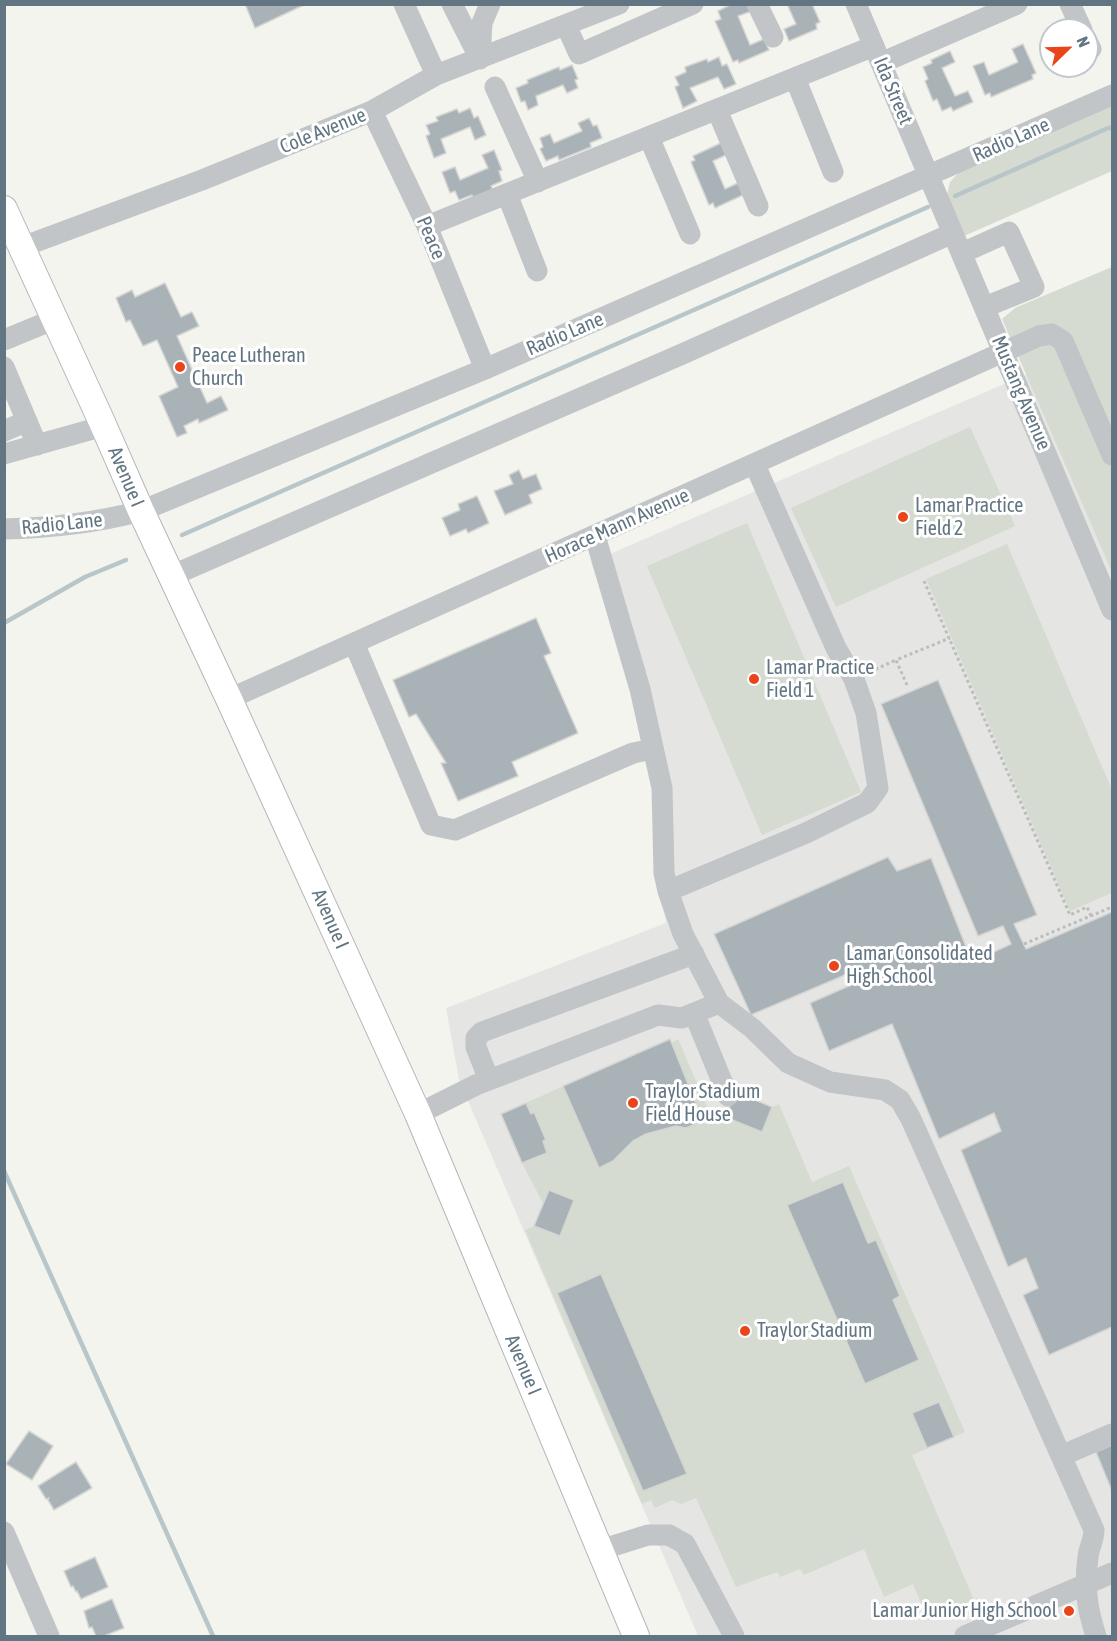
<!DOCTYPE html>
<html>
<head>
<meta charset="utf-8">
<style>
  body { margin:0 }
  #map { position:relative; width:1117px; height:1641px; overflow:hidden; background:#f4f4ef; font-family:"Asap Condensed",sans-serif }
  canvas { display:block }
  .frame { position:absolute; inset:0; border:6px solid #627582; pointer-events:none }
  .north { position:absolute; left:1039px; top:18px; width:60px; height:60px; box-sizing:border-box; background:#fff; border:2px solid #c0c8cd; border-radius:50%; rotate:67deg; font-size:16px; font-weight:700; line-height:24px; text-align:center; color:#627582 }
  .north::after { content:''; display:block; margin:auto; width:21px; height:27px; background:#e9441a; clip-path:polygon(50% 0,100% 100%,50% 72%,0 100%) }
</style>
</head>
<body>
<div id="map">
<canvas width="1117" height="1641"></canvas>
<div class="frame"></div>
<div class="north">N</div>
</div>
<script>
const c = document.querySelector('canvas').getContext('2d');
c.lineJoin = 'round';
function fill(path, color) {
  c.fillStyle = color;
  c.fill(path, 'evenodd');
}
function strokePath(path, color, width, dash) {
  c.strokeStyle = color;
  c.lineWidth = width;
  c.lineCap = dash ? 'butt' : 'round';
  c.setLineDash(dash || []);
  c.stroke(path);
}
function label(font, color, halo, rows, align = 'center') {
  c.font = font + ' "Asap Condensed",sans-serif';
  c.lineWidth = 6;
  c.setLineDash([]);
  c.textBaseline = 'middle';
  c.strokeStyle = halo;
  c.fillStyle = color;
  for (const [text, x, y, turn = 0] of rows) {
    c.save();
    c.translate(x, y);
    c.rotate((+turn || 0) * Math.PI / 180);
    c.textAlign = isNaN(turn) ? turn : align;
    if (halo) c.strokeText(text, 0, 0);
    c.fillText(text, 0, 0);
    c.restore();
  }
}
fill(new Path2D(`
  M1112 267V1636H698L459 1080 446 1008 666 923 659 888 655 775 621 646 591 562 1041 368 1015 308Z`), '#e5e5e3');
fill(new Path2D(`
  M1112 104V171L964 236 947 195 950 182 960 171Z
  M1112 267V572L1002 319 1015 308Z
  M970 427 1015 526 836 607 791 508Z
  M747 523 861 792 762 835 647 566Z
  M1007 544 1112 790V893L1070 911 926 579Z
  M669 1039 671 1043 678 1039 710 1114 716 1112 725 1117 736 1092 772 1107 779 1104 812 1182 849 1166 965 1432 912 1455 974 1600 928 1620 913 1584 884 1597 864 1549 804 1575 800 1569 780 1577 777 1572 736 1587 696 1498 681 1504 672 1500 655 1508 651 1500 642 1504 525 1230 534 1226 543 1203 522 1163 501 1114Z`), '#d5dbd0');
strokePath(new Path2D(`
  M955 196 1108 128H1112
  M182 535 928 207
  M4 623 85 577 126 560
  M4 1171 213 1636`), '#b8c6c9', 4.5);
const building = new Path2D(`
  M245 4H306L255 28Z
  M732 4H749L752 11 738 16 750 45 764 39 769 50 739 63 738 60 733 62 715 21 721 19 718 11Z
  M787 4H812L820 22 816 24 817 29 789 41 784 29 796 24Z
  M1023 44 1036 73 1032 75 1033 79 991 97 990 93 985 95 973 66 984 62 989 75 1018 62 1012 49Z
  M950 51 955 62 942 68 955 96 968 91 973 102 953 111 951 107 942 111 937 99 933 101 925 81 928 79 923 67 932 63 931 60Z
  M719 57 722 66 727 64 736 84 724 89 718 77 690 88 697 101 683 108 675 87 679 85 675 77 686 72 685 67 707 59 708 62Z
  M572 65 578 79 575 80 578 88 567 93 563 85 536 96 538 105 528 110 525 101 521 102 516 88 528 83 527 80 559 67 560 70Z
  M470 108 474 118 478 116 486 135 475 140 470 127 441 139 446 153 434 158 426 136 430 134 426 125 438 121 436 117 457 109 459 113Z
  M589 118 593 126 597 125 602 138 590 143 591 147 559 160 558 156 546 161 540 149 543 147 540 138 550 134 554 143 582 131 578 123Z
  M721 143 726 155 713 161 725 189 738 183 743 195 715 208 713 203 709 205 691 162 695 160 693 156Z
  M494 150 502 170 499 171 502 181 491 186 493 190 473 198 472 195 459 200 455 191 450 193 442 172 455 167 460 180 488 168 482 155Z
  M165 283 181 317 192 312 199 326 177 336 207 403 221 396 228 410 199 423 198 419 184 426 187 433 177 437 159 396 178 387 157 340 143 346 130 320 126 322 116 298 132 290 135 297Z
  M519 470 523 479 536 474 542 489 529 495 532 503 505 515 494 491 513 484 509 475Z
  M477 496 489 523 468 533 466 529 450 536 442 518 460 510 458 504Z
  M536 618 551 653 544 656 578 733 512 762 518 776 458 801 441 763H446L416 714 409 717 393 680Z
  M938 680 1037 915 1014 924 1026 949 1112 912V1327L1049 1355 1023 1295 1038 1288 1026 1258 1008 1267 961 1150 1001 1131 994 1113 939 1139 892 1024 829 1051 810 1003 851 985 845 975 751 1015 714 934 888 857 897 871 931 858 972 962 1011 944 1003 926 978 936 881 704Z
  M670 1039 703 1121 686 1128 676 1126 646 1134 633 1141 613 1161 599 1168 563 1086Z
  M736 1092 772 1107 762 1132 725 1117Z
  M526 1103 531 1114 534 1112 546 1140 543 1141 547 1153 522 1163 501 1114Z
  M843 1182 868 1243 876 1240 900 1296 893 1300 919 1360 865 1384 787 1205Z
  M549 1190 574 1200 560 1236 534 1226Z
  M601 1274 687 1474 643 1491 557 1293Z
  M939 1402 954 1437 927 1448 912 1413Z
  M29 1431 53 1446 32 1480 6 1464Z
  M1112 1445V1491L1096 1452Z
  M76 1462 92 1488 54 1510 48 1500 49 1498 46 1499 38 1486Z
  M95 1557 108 1587 81 1599 77 1591 76 1592 73 1586 71 1587 64 1571Z
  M112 1599 124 1628 104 1636H96L92 1627 89 1628 84 1611Z`);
fill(building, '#a9b2b6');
strokePath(building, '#d5d5d3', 1.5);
const major = new Path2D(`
  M4 209 101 420 141 511 229 699 418 1114 636 1636`);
strokePath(major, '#b2b7ba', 28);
strokePath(new Path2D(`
  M924 581 1070 915 1087 907 1091 916
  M870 672 896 660
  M907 685 896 660 950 638
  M1024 944 1112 907`), '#bbbdbf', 3, [3, 3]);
strokePath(new Path2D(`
  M404 4 436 75
  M452 4 480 59
  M757 4 773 37
  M856 4 1112 610
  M1070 4 1082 30
  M566 25 579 54 693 4
  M1087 41 1091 49
  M480 59 482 23 490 4
  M881 63 1017 4
  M795 78 833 172
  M495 87 538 182
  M717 110 758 206
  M372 111 427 226 485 369
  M649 137 690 234
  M507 194 537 271
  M427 226 874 46
  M22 247 202 180 372 111 436 75 619 4
  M962 253 1009 232 1034 287 985 307
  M4 340 55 319
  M4 367 37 445
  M4 431 27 421
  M4 454 104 426
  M4 529C51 528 95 523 141 511L485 369 1112 95
  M595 536 640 689 662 788 664 873 668 891 683 934 719 1003 752 1028 788 1063 830 1082 885 1090 900 1100 911 1119 1094 1530C1094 1540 1089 1547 1088 1557 1084 1586 1087 1609 1096 1636
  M171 576 680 355 953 233
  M354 643 431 825 455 830 633 753 653 749
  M229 699 1039 336 1052 334 1063 341 1112 455
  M668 891 806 833 867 803 878 788 866 713 854 679 836 648 755 465
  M694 1013 728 1096
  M489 1080 476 1047V1038L482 1032 694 954
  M418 1114 476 1085 658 1015 682 1018 719 1003
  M1061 1456 1112 1434
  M4 1532 49 1636
  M600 1550 648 1535H669L685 1544 734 1636
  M965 1636 1112 1573`), '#c1c5c8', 21);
strokePath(major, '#fff', 26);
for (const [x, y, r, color] of [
  [180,367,6,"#e9441a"],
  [903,517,6,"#e9441a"],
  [754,679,6,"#e9441a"],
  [834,966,6,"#e9441a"],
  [633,1103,6,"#e9441a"],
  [745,1331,6,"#e9441a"],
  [1069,1611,6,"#e9441a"]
]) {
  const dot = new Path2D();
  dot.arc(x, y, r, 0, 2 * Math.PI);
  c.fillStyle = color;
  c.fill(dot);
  strokePath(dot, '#fff', 2);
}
label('20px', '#627582', '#fff', [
  ["Ida Street",893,91,67],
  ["Cole Avenue",323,131,-22],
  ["Radio Lane",1011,140,-24],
  ["Peace",431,238,67],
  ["Radio Lane",565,334,-23],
  ["Mustang Avenue",1021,393,67],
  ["Avenue I",126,477,67],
  ["Radio Lane",62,524,-6],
  ["Horace Mann Avenue",617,526,-24],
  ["Avenue I",330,919,66],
  ["Avenue I",523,1365,67]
]);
label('20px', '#627582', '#fff', [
  ["Peace Lutheran",192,356],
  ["Church",192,379],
  ["Lamar Practice",915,506],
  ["Field 2",915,529],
  ["Lamar Practice",766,668],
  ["Field 1",766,691],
  ["Lamar Consolidated",846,954],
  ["High School",846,977],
  ["Traylor Stadium",645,1092],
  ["Field House",645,1115],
  ["Traylor Stadium",757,1331],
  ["Lamar Junior High School",1057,1611,"right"]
], 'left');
</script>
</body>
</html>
